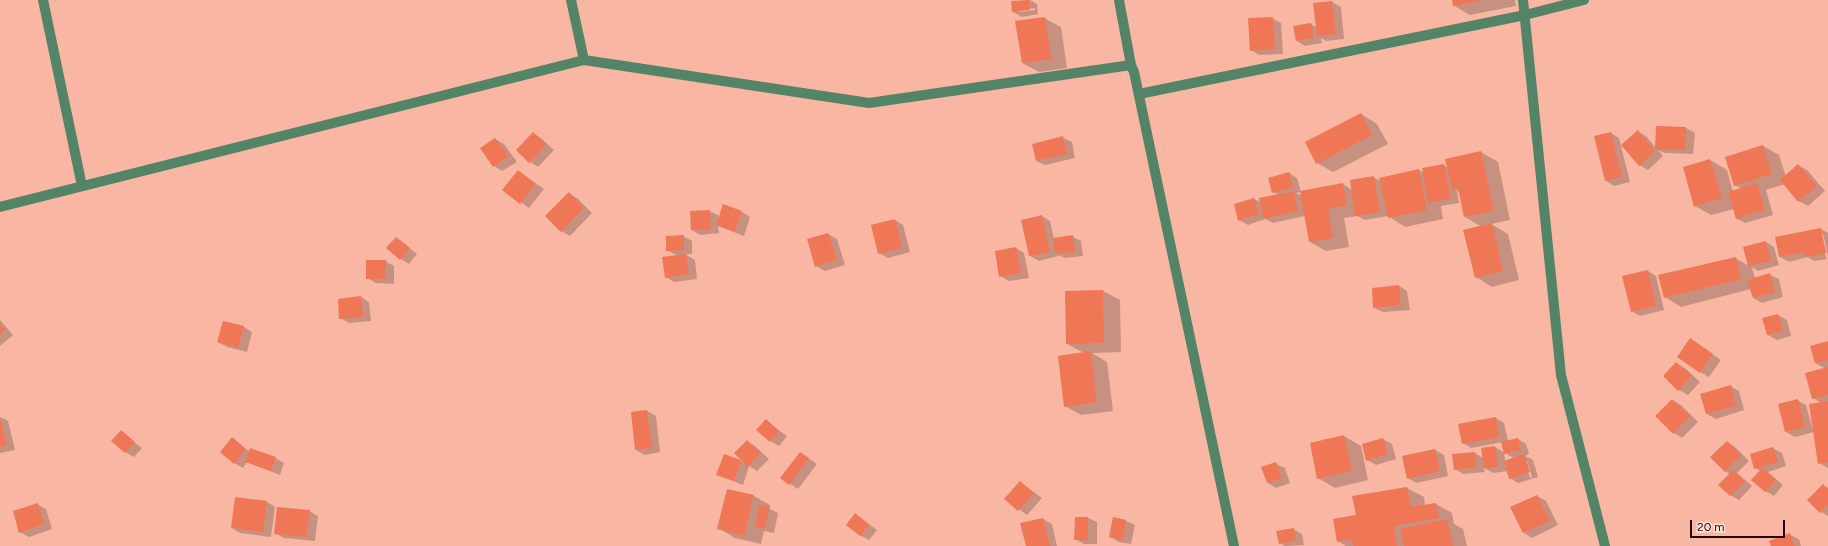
<!DOCTYPE html>
<html>
<head>
<meta charset="utf-8">
<style>
  body { margin:0 }
  #map { position:relative; width:1828px; height:546px; overflow:hidden; background:#f9b6a2; font-family:Figtree,sans-serif }
  canvas { display:block }
  .scale { position:absolute; left:1690px; top:520px; width:95px; height:18px; box-sizing:border-box; border:2px solid #220b05; border-top:0; padding-left:5px; font-size:12px; line-height:14px; white-space:nowrap; color:#220b05; -webkit-text-stroke:3px #fee2d9; paint-order:stroke }
</style>
</head>
<body>
<div id="map">
<canvas width="1828" height="546"></canvas>
<div class="scale">20 m</div>
</div>
<script>
const c = document.querySelector('canvas').getContext('2d');
c.lineJoin = 'round';
function fill(path, color) {
  c.fillStyle = color;
  c.fill(path, 'evenodd');
}
function strokePath(path, color, width, dash) {
  c.strokeStyle = color;
  c.lineWidth = width;
  c.lineCap = dash ? 'butt' : 'round';
  c.setLineDash(dash || []);
  c.stroke(path);
}
fill(new Path2D(`
  M1030 0 1037 4 1038 14 1022 17 1013 12 1012 2ZM1035 8V10L1020 12V10Z
  M1453 0H1515L1516 6 1470 15 1453 5Z
  M1332 2 1341 7 1344 39 1326 41 1321 38 1322 43 1305 46 1297 41 1311 24 1316 27 1314 4Z
  M1044 18 1061 27 1067 68 1039 72 1022 63Z
  M1272 18 1281 23 1283 54 1259 55 1251 50Z
  M1361 114 1377 124 1388 144 1333 172 1317 163Z
  M1657 127 1686 128 1695 133 1693 154 1665 153 1658 150 1663 156 1648 170 1639 165 1638 132 1646 136 1656 148Z
  M533 133 541 138 554 150 538 167 530 162 517 150Z
  M1611 133 1619 138 1630 182 1614 186 1606 181Z
  M1063 138 1072 142 1075 158 1045 165 1036 161Z
  M495 139 504 144 517 162 502 171 494 166 482 148Z
  M1763 146 1779 155 1786 177 1799 166 1807 170 1825 191 1808 206 1799 201 1785 184 1766 190 1773 215 1745 223 1736 218 1734 209 1711 215 1695 206 1710 160 1727 170 1733 192 1742 189 1735 185Z
  M1481 152 1498 162 1510 220 1491 224 1508 234 1519 280 1492 287 1476 277 1482 227 1465 217 1459 192 1457 190 1459 203 1441 206 1443 219 1405 227 1388 216 1365 220 1357 216 1344 218 1349 247 1326 251 1310 242 1305 216 1273 223 1265 219 1248 225 1239 220 1254 199 1261 202 1278 195 1273 192 1289 173 1297 178 1301 192 1343 184 1352 190 1374 177 1381 182 1419 170 1424 173 1444 165 1448 168ZM1301 192 1302 196 1296 193Z
  M518 171 544 189 529 208 504 190Z
  M569 194 577 198 592 213 570 236 561 231Z
  M709 211 718 215V222L742 212 750 217 744 236 718 226 719 233 700 235 692 230Z
  M1042 216 1050 221 1054 239 1073 237 1081 241 1083 256 1065 258 1058 255V256L1039 261 1030 256 1022 221Z
  M895 220 903 225 910 252 888 258 879 253Z
  M1821 229 1828 233V257L1823 234H1821L1826 258 1828 259 1814 261 1808 257 1789 262 1780 257Z
  M828 234 837 239 845 265 825 271 816 266Z
  M683 236 692 241V254H685L695 260 697 279 674 282 666 277 678 256 667 250Z
  M397 238 417 254 409 264 401 259Z
  M1766 242 1774 247 1779 265 1758 271 1752 267 1755 279 1770 275 1779 279 1783 297 1762 303 1753 298 1751 289 1681 307 1665 297 1735 258 1749 266 1744 248Z
  M1016 248 1024 253 1029 278 1009 281 1000 276Z
  M385 261 394 266V284L376 283 367 278Z
  M1648 271 1656 276 1664 310 1640 316 1631 311Z
  M1399 286 1407 291 1410 310 1383 312 1374 308Z
  M1103 291 1120 300 1121 352 1092 353 1107 362 1113 411 1081 415 1065 406 1084 353 1067 344 1066 292Z
  M361 297 369 302 371 321 349 323 340 318Z
  M1778 315 1787 320 1791 336 1777 340 1768 335 1764 319Z
  M0 320 13 335 0 346Z
  M224 322 244 327 252 332 247 352 227 347 218 342Z
  M1691 339 1721 360 1709 377 1700 372Z
  M1828 342V468L1819 463 1814 432 1795 437 1786 432 1779 405 1797 400 1806 405 1812 427H1813L1821 403 1813 398 1826 369 1815 363Z
  M1676 363 1685 368 1700 382 1688 395 1679 390 1664 376Z
  M1730 386 1739 391 1744 410 1716 419 1707 414 1701 394Z
  M1672 400 1681 405 1698 422 1682 438 1674 433Z
  M647 411 656 416 660 452 645 455 636 450 632 413Z
  M0 417 8 421 15 450 0 453Z
  M1496 418 1504 423 1508 441 1518 439 1526 444 1529 454 1525 456 1533 460 1538 477 1518 483 1510 478 1508 471 1493 473 1484 468 1485 472 1463 474 1455 469 1475 453 1483 458 1495 447 1505 453 1503 442 1471 448 1463 443ZM1504 452 1508 455 1514 458 1505 461ZM1525 461H1527L1532 477 1530 478Z
  M766 421 787 436 779 446 770 441Z
  M121 432 142 448 134 457 125 452Z
  M1344 436 1361 446 1368 480 1335 488 1318 478Z
  M232 439 249 451 275 458 284 463 280 475 247 462 243 468 234 463Z
  M1383 439 1392 444 1396 459 1376 465 1367 460 1363 445Z
  M747 441 755 446 769 459 757 471 749 466 743 485 718 475 725 455 746 463Z
  M1727 442 1735 447 1749 461 1737 473 1752 486 1739 500 1730 495V474L1725 471Z
  M1773 448 1782 453 1786 466 1768 472 1783 485 1774 496 1765 491 1760 471 1755 468 1751 455Z
  M1435 450 1444 455 1448 476 1416 483 1408 478Z
  M800 453 817 464 798 489 790 484Z
  M1276 464 1285 468 1290 483 1276 488 1268 483Z
  M1020 482 1042 498 1027 515 1005 499Z
  M1823 485 1828 488V516L1821 512 1809 500Z
  M1407 488 1424 497 1425 506 1436 504 1452 513 1454 524 1463 529 1467 546H1346L1338 541 1357 516 1354 497Z
  M728 490 754 496 770 505V509L778 513 774 533 764 531 761 544 735 538 718 528Z
  M1537 496 1546 501 1558 525 1532 538 1524 533Z
  M236 498 267 502 275 507 271 537 240 533 232 528Z
  M37 504 46 509 52 529 29 537 20 532Z
  M309 511 318 516 315 541 284 538 275 533Z
  M856 514 877 530 869 540 860 535Z
  M1088 518 1097 522V544H1084L1075 539Z
  M1113 518 1126 521 1135 525 1131 544 1119 542 1110 537Z
  M1043 519 1052 524 1057 546H1027Z
  M1293 529 1302 534 1304 545 1285 546 1280 543Z
  M1790 535 1799 539 1801 546H1772Z`), '#0003');
fill(new Path2D(`
  M1029 0 1030 10 1012 12 1011 1Z
  M1452 0H1479V1L1453 6Z
  M1332 1 1336 34 1317 36 1313 3Z
  M1045 17 1051 59 1022 63 1015 21Z
  M1273 17 1275 49 1250 51 1248 18Z
  M1311 23 1314 38 1296 41 1293 26Z
  M1361 113 1372 135 1316 164 1305 142Z
  M1656 126 1686 127 1685 150 1655 149Z
  M1638 130 1655 151 1639 166 1621 145Z
  M533 132 546 145 529 163 516 150Z
  M1611 132 1622 177 1605 181 1594 136Z
  M1063 136 1067 154 1036 161 1032 144Z
  M495 138 509 156 493 167 480 148Z
  M1763 145 1772 174 1734 186 1725 157Z
  M1481 151 1494 211 1464 217 1458 188 1452 189 1445 159Z
  M1710 159 1722 198 1694 207 1683 167Z
  M1444 164 1451 198 1428 203 1422 168Z
  M1798 164 1817 186 1798 202 1780 180Z
  M1419 169 1427 210 1388 218 1379 178Z
  M518 170 536 184 520 204 502 190Z
  M1289 172 1293 187 1272 193 1268 178Z
  M1374 176 1380 212 1355 216 1350 180Z
  M1343 183 1347 205 1328 209 1333 238 1309 242 1300 191Z
  M1757 183 1765 210 1736 219 1728 192Z
  M1294 191 1298 211 1263 219 1259 198Z
  M569 192 584 208 561 232 545 216Z
  M1254 198 1259 214 1238 221 1234 204Z
  M723 204 742 211 735 232 716 225Z
  M710 210 711 229 691 230 690 211Z
  M1042 215 1050 252 1029 256 1021 220Z
  M895 219 902 248 878 254 871 225Z
  M1492 223 1503 271 1475 278 1463 230Z
  M1821 228 1826 253 1805 257 1804 252 1779 257 1775 237Z
  M828 233 837 260 815 267 807 239Z
  M684 235V250L666 251V236Z
  M1073 235 1075 252 1055 254 1053 238Z
  M396 237 410 248 400 260 386 248Z
  M1766 241 1771 261 1748 266 1743 247Z
  M1016 247 1021 273 999 277 995 251Z
  M686 254 689 274 665 278 662 257Z
  M1736 257 1741 279 1664 298 1658 275Z
  M366 260H386L385 279H366Z
  M1648 270 1656 306 1631 312 1622 276Z
  M1770 273 1775 292 1753 298 1747 280Z
  M1399 285 1401 305 1373 308 1372 288Z
  M1103 290 1104 343 1066 344 1065 291Z
  M361 296 363 317 339 319 338 299Z
  M1778 314 1783 331 1767 335 1762 318Z
  M223 321 244 326 238 348 217 342Z
  M0 324 5 330 0 334Z
  M1690 338 1713 354 1700 373 1677 357Z
  M1828 341V360L1815 363 1810 346Z
  M1091 351 1097 402 1064 407 1058 356Z
  M1676 362 1692 376 1678 391 1663 376Z
  M1828 367V395L1812 399 1805 373Z
  M1731 385 1736 406 1706 414 1700 394Z
  M1672 399 1690 416 1673 434 1655 416Z
  M1798 399 1805 427 1785 432 1778 404Z
  M1828 401V462L1818 464 1809 404Z
  M647 410 652 448 635 450 631 412Z
  M1496 417 1499 437 1462 444 1458 424Z
  M0 418 7 445 0 447Z
  M766 419 779 431 770 442 756 430Z
  M121 430 135 442 125 453 111 441Z
  M1344 435 1352 471 1317 479 1310 443Z
  M232 437 246 449 234 464 220 452Z
  M1383 438 1388 454 1366 461 1362 444Z
  M1518 438 1521 450 1504 454 1501 442Z
  M747 440 761 453 748 467 734 453Z
  M1727 441 1741 455 1725 472 1710 457Z
  M1495 446 1498 467 1484 468 1481 448Z
  M1773 447 1778 462 1754 469 1750 454Z
  M250 448 276 457 271 471 245 462Z
  M1435 449 1440 471 1407 479 1402 456Z
  M800 452 809 458 789 485 780 478Z
  M1475 452 1476 467 1454 470 1452 454Z
  M724 454 741 460 734 481 716 475Z
  M1524 454 1530 472 1509 479 1504 461Z
  M1276 462 1282 479 1267 483 1261 467Z
  M1762 468 1776 480 1765 492 1751 480Z
  M1733 470 1745 481 1730 496 1718 485Z
  M1020 481 1034 493 1018 511 1004 499Z
  M1823 484 1828 489V505L1820 513 1807 500Z
  M1407 487 1411 507 1436 503 1439 518 1394 526 1397 546H1353L1352 539 1337 542 1333 519 1356 515 1352 496Z
  M727 489 754 495 744 536 717 529Z
  M1537 495 1550 521 1523 533 1510 507Z
  M235 497 267 501 263 532 231 528Z
  M38 503 44 524 19 533 13 511Z
  M759 505 770 507 765 529 755 527Z
  M277 507 310 510 306 537 274 534Z
  M855 513 869 525 860 536 846 525Z
  M1075 517H1088V540H1074Z
  M1113 517 1126 520 1123 540 1109 537Z
  M1043 518 1050 546H1026L1020 523Z
  M1447 519 1453 546H1404L1400 529Z
  M1294 528 1296 540 1279 544 1276 531Z
  M1790 533 1795 546H1771L1769 541Z`), '#ef7756');
strokePath(new Path2D(`
  M43 0 82 186
  M571 0 584 60
  M1119 0 1131 65 1134 72 1234 546
  M1523 0 1561 375 1605 546
  M1139 94 1525 15 1584 0
  M0 207 584 60 869 103 1131 65`), '#548467', 10);
</script>
</body>
</html>
